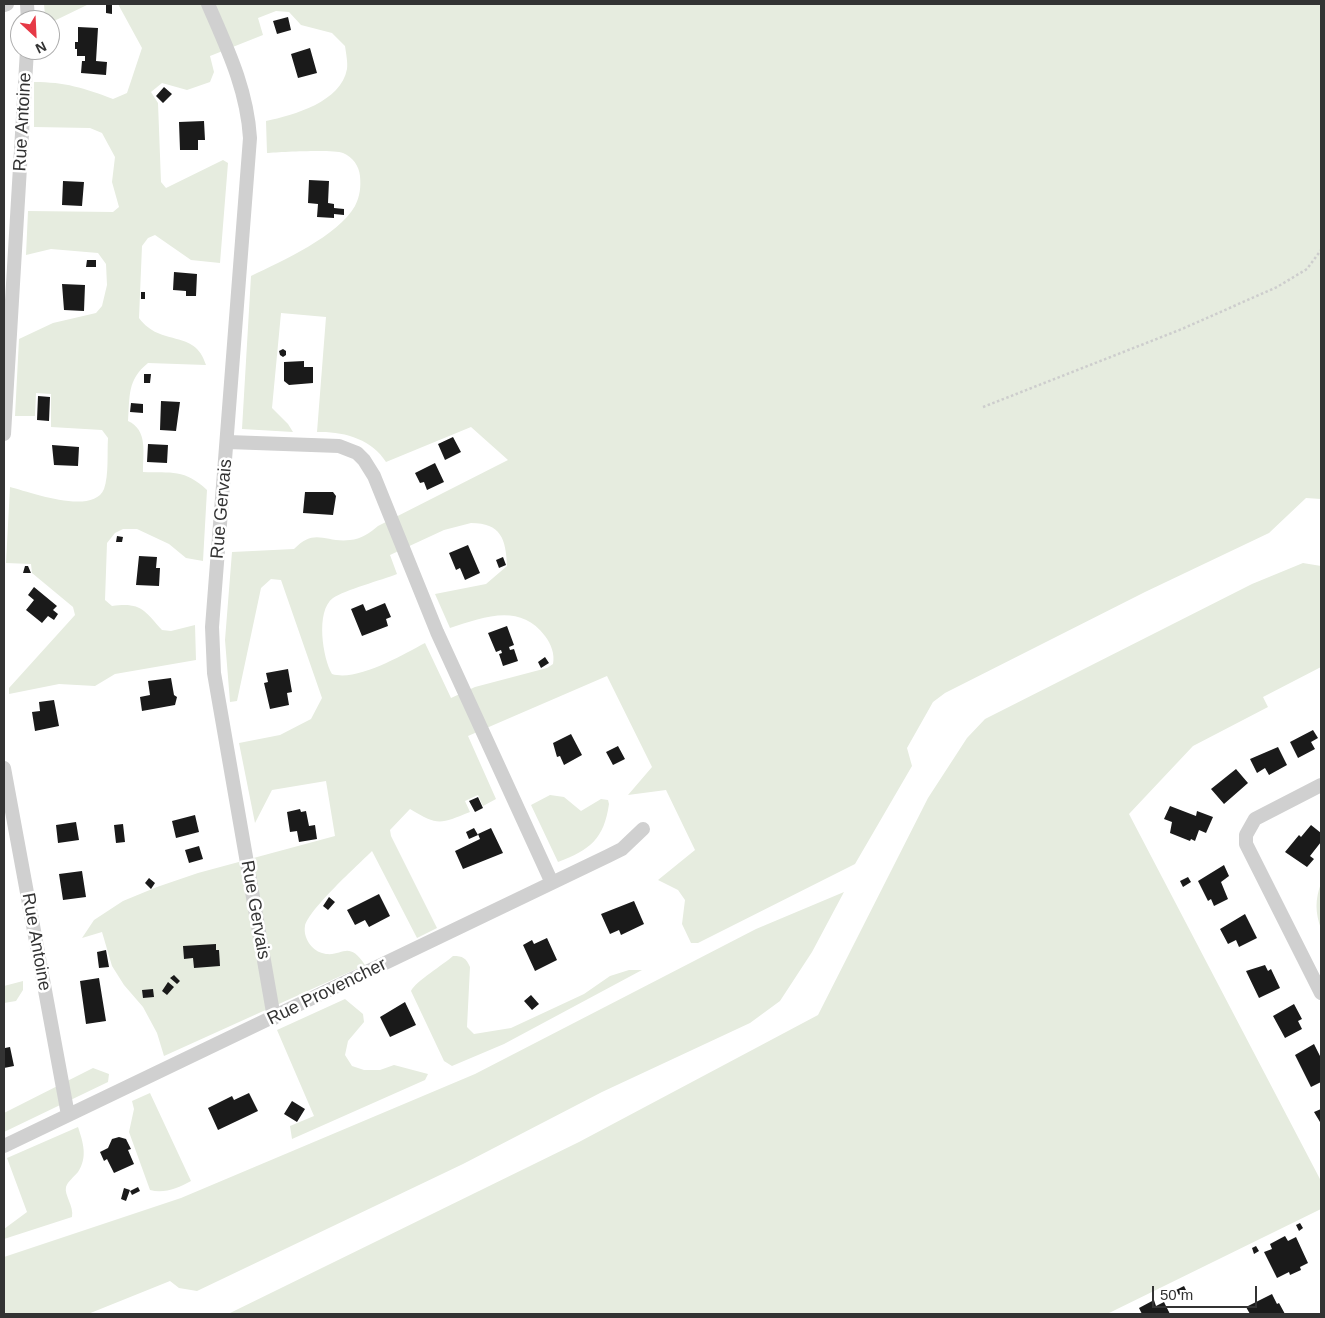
<!DOCTYPE html>
<html>
<head>
<meta charset="utf-8">
<style>
  body { margin:0 }
  #map { position:relative; width:1325px; height:1318px; overflow:hidden; background:#fff; font-family:Helvetica,sans-serif }
  canvas { display:block }
  .frame { position:absolute; inset:0; border:5px solid #333; pointer-events:none }
  .north { position:absolute; left:10px; top:10px; width:50px; height:50px; box-sizing:border-box; background:#fff; border:1px solid #adadad; border-radius:50%; rotate:155deg; font-size:14px; font-weight:700; line-height:20px; text-align:center; color:#333 }
  .north::after { content:''; display:block; margin:auto; width:18px; height:22px; background:#e63946; clip-path:polygon(50% 0,100% 100%,50% 72%,0 100%) }
  .scale { position:absolute; left:1152px; top:1286px; width:105px; height:22px; box-sizing:border-box; border:2px solid #333; border-top:0; padding-left:6px; font-size:15px; line-height:18px; white-space:nowrap; color:#333; -webkit-text-stroke:4px #fff; paint-order:stroke }
</style>
</head>
<body>
<div id="map">
<canvas width="1325" height="1318"></canvas>
<div class="frame"></div>
<div class="north">N</div>
<div class="scale">50 m</div>
</div>
<script>
const c = document.querySelector('canvas').getContext('2d');
c.lineJoin = 'round';
function fill(path, color) {
  c.fillStyle = color;
  c.fill(path, 'evenodd');
}
function strokePath(path, color, width, dash) {
  c.strokeStyle = color;
  c.lineWidth = width;
  c.lineCap = dash ? 'butt' : 'round';
  c.setLineDash(dash || []);
  c.stroke(path);
}
function label(font, color, halo, rows, align = 'center') {
  c.font = font + ' Helvetica,sans-serif';
  c.lineWidth = 5;
  c.setLineDash([]);
  c.textBaseline = 'middle';
  c.strokeStyle = halo;
  c.fillStyle = color;
  for (const [text, x, y, turn = 0] of rows) {
    c.save();
    c.translate(x, y);
    c.rotate((+turn || 0) * Math.PI / 180);
    c.textAlign = isNaN(turn) ? turn : align;
    if (halo) c.strokeText(text, 0, 0);
    c.fillText(text, 0, 0);
    c.restore();
  }
}
fill(new Path2D(`
  M44 4H89L54 21 45 16Z
  M118 4H1321V499L1306 498 1269 533 1145 592 945 693 933 702 907 748 912 766 855 864 698 943H691L682 924 685 900 678 890 658 880 695 850 666 790 628 795 652 767 607 676 468 736 496 799 483 806 478 795 465 801 470 812C440 824 438 826 410 809L390 830 391 836 437 928 417 938 372 851C358 865 309 909 305 926 303 937 311 950 322 953 342 959 347 938 365 965L164 1056 157 1033 143 1007 124 985 112 966 102 932 82 938 94 920 123 901 157 887 198 873 335 836 326 781 272 790 255 823 239 743 280 735 311 719 322 698 281 580 271 579 261 588 237 701 230 702 225 640 232 552 294 549C315 527 325 543 350 540 361 539 370 533 378 526L508 460 471 427 386 462C372 439 343 431 317 432L326 317 281 313 272 408 288 424 293 432 242 429 251 276C282 261 338 236 355 206 360 196 361 187 360 176 359 166 353 157 343 153 333 149 281 152 267 153L266 121C294 115 341 102 347 69 348 63 346 53 345 46L332 33 301 25 289 12 276 11 258 18 263 35 210 56 214 72 210 82 187 90 162 83 151 92 158 103 161 182 166 188 223 160 228 163 220 263 191 260 155 235 148 238 142 246 139 318C161 348 195 328 206 365L148 363C127 380 130 396 128 421 148 430 143 453 143 472 171 473 185 469 207 490L203 561 186 558 169 544 137 529H123L115 533 107 543 105 600 112 606C141 602 144 610 162 630L171 631 195 625 196 660 115 674 95 686 59 684 9 694V688L75 615 73 607 32 573 31 564 6 563 10 487C30 492 93 516 104 489 109 475 107 453 108 438L102 430 51 427V394L36 393 35 416H15L19 339 53 323 96 313 102 306 107 285 106 264 98 253 51 249 26 255 28 211 113 212 119 207 112 182 115 157 102 133 90 128 34 127V82C65 82 84 88 113 99L127 93 142 48ZM471 523C501 523 506 539 507 566L486 584 435 594 450 628C483 618 519 602 545 636 551 644 555 654 553 664L547 668 475 687 451 698 425 643C402 655 357 682 332 674 323 659 315 611 333 598 345 590 382 580 397 574L390 555 444 530Z
  M1303 563 1321 566V667L1263 697 1268 707 1193 746 1129 814 1321 1181V1209L1107 1314H228L579 1142 818 1015 928 798 967 738 985 719 1252 584Z
  M550 795 564 797 581 811 601 799 608 800 609 804C604 839 590 850 558 862L531 805Z
  M1321 883V929C1315 912 1315 900 1321 883Z
  M844 892 812 952 780 1001 750 1023 602 1092 463 1164 197 1291 179 1288 170 1281 88 1314H4V1257L181 1198 475 1074 756 929Z
  M453 956C463 956 466 958 470 967L467 1027 474 1034 511 1028 584 994 610 976 629 970H642L504 1044 452 1066 444 1061 411 991C416 981 443 965 453 956Z
  M23 981V990L16 1001 4 1003V986Z
  M345 999 363 1014 364 1022 348 1041 345 1055 352 1066 364 1070H380L394 1065 428 1074 425 1080 292 1139 290 1126 314 1116 277 1030Z
  M93 1068 109 1074 108 1082 4 1132V1113Z
  M150 1093 191 1181C178 1188 164 1194 150 1190L129 1132 134 1109 132 1101Z
  M78 1127C83 1142 88 1157 78 1172 74 1177 68 1181 66 1187 64 1195 74 1206 72 1217L4 1239V1229L27 1212 7 1158Z`), '#e6ecdf');
fill(new Path2D(`
  M106 4H112V14L106 13Z
  M288 17 291 30 277 34 273 21Z
  M78 27 98 28 96 61 107 62 106 75 81 73 82 61H85V56H77V49H75V42H78Z
  M310 48 317 73 298 78 291 54Z
  M164 87 172 94 163 103 156 96Z
  M204 121 205 140H198V150H180L179 122Z
  M309 180 329 181 328 203 334 204V208L344 209V215L334 214V218L317 217 318 204 308 203Z
  M63 181 84 182 82 206 62 205Z
  M87 260H96V267H86Z
  M174 272 197 274 196 296H186V291L173 290Z
  M62 284 85 285 84 311 64 310Z
  M141 292H145V299H141Z
  M283 349 286 351V355L283 357 280 355 279 351Z
  M304 361V367H313V383L289 385 284 381V362Z
  M144 374H151L150 383H144Z
  M38 396 50 397 49 421 37 420Z
  M161 401 180 402 176 431 160 430Z
  M131 403 143 404V413L130 412Z
  M453 437 461 452 445 460 438 444Z
  M148 444 168 445 167 463 147 462Z
  M52 445 79 447 78 466 54 465Z
  M435 463 444 482 427 490 424 482 420 483 415 473Z
  M305 492H333L336 496 333 515 303 513Z
  M117 536 123 537 122 542H116Z
  M468 545 480 573 465 580 460 568 456 570 449 553Z
  M139 556 157 557 156 568H160L159 586 136 585Z
  M503 557 506 565 499 568 496 560Z
  M25 566H28L31 573H23Z
  M34 587 57 606 53 610 58 614 54 620 48 616 42 623 26 610 34 600 28 595Z
  M385 603 391 617 386 619 388 626 362 636 351 609 363 604 366 611Z
  M507 626 514 645 509 647 510 650 514 649 518 661 503 666 499 654 502 653 501 650 496 652 488 633Z
  M545 657 549 663 541 668 538 662Z
  M288 669 292 692 287 693 289 705 270 709 264 683 268 682 266 673Z
  M171 678 174 695 177 697 175 705 142 711 140 697 150 695 148 681Z
  M54 700 59 726 35 731 32 712 40 711 39 702Z
  M1313 730 1318 738 1311 742 1315 749 1298 758 1290 742Z
  M571 734 582 755 564 765 560 756 557 757 553 743Z
  M618 746 625 759 613 765 606 752Z
  M1278 747 1287 765 1269 775 1265 768 1257 773 1250 759Z
  M1236 769 1248 783 1224 804 1211 789Z
  M478 797 483 808 475 812 469 801Z
  M1170 806 1196 816 1197 811 1213 817 1206 833 1199 830 1195 841 1191 839 1190 841 1170 833 1172 822 1164 819Z
  M300 809 301 812 306 811 309 826 315 825 317 839 299 842 297 831 290 832 287 812Z
  M195 815 199 832 176 838 172 821Z
  M76 822 79 840 58 843 56 825Z
  M123 824 125 842 116 843 114 825Z
  M1311 825 1321 833V842L1310 856 1314 859 1307 867 1285 852 1299 835 1301 837Z
  M474 828 478 835 469 839 466 832Z
  M491 828 503 853 463 869 455 851 480 839 478 834Z
  M199 846 203 859 189 863 185 850Z
  M1224 865 1229 876 1221 882 1228 899 1214 906 1211 899 1208 901 1198 881Z
  M82 871 86 897 63 900 59 874Z
  M1188 877 1191 882 1183 887 1180 881Z
  M149 878 155 883 151 889 145 883Z
  M379 894 390 916 369 927 365 920 355 925 347 910Z
  M329 897 335 902 328 910 323 906Z
  M634 901 644 924 621 935 619 930 610 934 601 914Z
  M1245 914 1257 938 1239 947 1236 940 1228 944 1220 929Z
  M547 938 557 960 535 971 523 945 532 940 534 944Z
  M216 944V950H219L220 966 194 968 193 958 184 959 183 946Z
  M106 950 109 967 99 968 97 952Z
  M1265 965 1268 971 1271 969 1280 988 1259 998 1246 971Z
  M174 975 180 981 177 984 170 978Z
  M99 978 106 1021 86 1024 80 981Z
  M168 982 174 987 167 995 162 991Z
  M153 989 154 997 143 998 142 990Z
  M531 995 539 1004 532 1010 524 1001Z
  M405 1002 416 1025 390 1037 380 1017Z
  M1294 1004 1302 1019 1298 1021 1302 1029 1285 1038 1273 1016Z
  M4 1044 5 1048 10 1047 14 1066 4 1068Z
  M1314 1044 1321 1058V1082L1311 1087 1295 1055Z
  M249 1093 258 1111 218 1130 208 1108 232 1096 234 1100Z
  M292 1101 305 1109 297 1122 284 1114Z
  M1321 1109V1121L1320 1122 1314 1112Z
  M119 1137 126 1139 131 1149 128 1150 134 1164 114 1173 107 1159 104 1161 100 1152 108 1148 112 1139Z
  M138 1187 140 1191 132 1195 130 1191Z
  M124 1188 130 1190 126 1201 121 1199Z
  M1300 1223 1303 1228 1299 1231 1296 1225Z
  M1285 1236 1288 1241 1296 1237 1308 1263 1300 1267 1301 1270 1290 1275 1289 1272 1277 1278 1264 1252 1272 1249 1270 1244Z
  M1256 1246 1259 1251 1254 1254 1252 1248Z
  M1184 1286 1187 1292 1179 1295 1176 1290Z
  M1272 1294 1277 1304 1279 1303 1285 1314H1250L1246 1307Z
  M1154 1300 1156 1306 1164 1302 1170 1314H1142L1139 1308Z`), '#1a1a1a');
strokePath(new Path2D(`
  M983 407 1182 329 1277 287 1307 269 1321 250`), '#cdcdcd', 2.5, [2.5, 2.5]);
strokePath(new Path2D(`
  M27 4 28 20
  M208 4C227 48 247 89 250 138L212 627 214 673 274 1018
  M4 5 7 4
  M4 434 27 50
  M228 442 339 446 357 453 364 460 374 476 437 632 552 883
  M4 768 68 1115
  M1321 785 1255 819 1246 835V844L1321 993
  M4 1146 608 856 622 849 643 829`), '#d0d0d0', 14);
label('18px', '#333', '#fff', [
  ["Rue Antoine",23,122,-87],
  ["Rue Gervais",222,509,-85],
  ["Rue Gervais",255,910,80],
  ["Rue Antoine",36,942,80],
  ["Rue Provencher",327,992,-26]
]);
</script>
</body>
</html>
